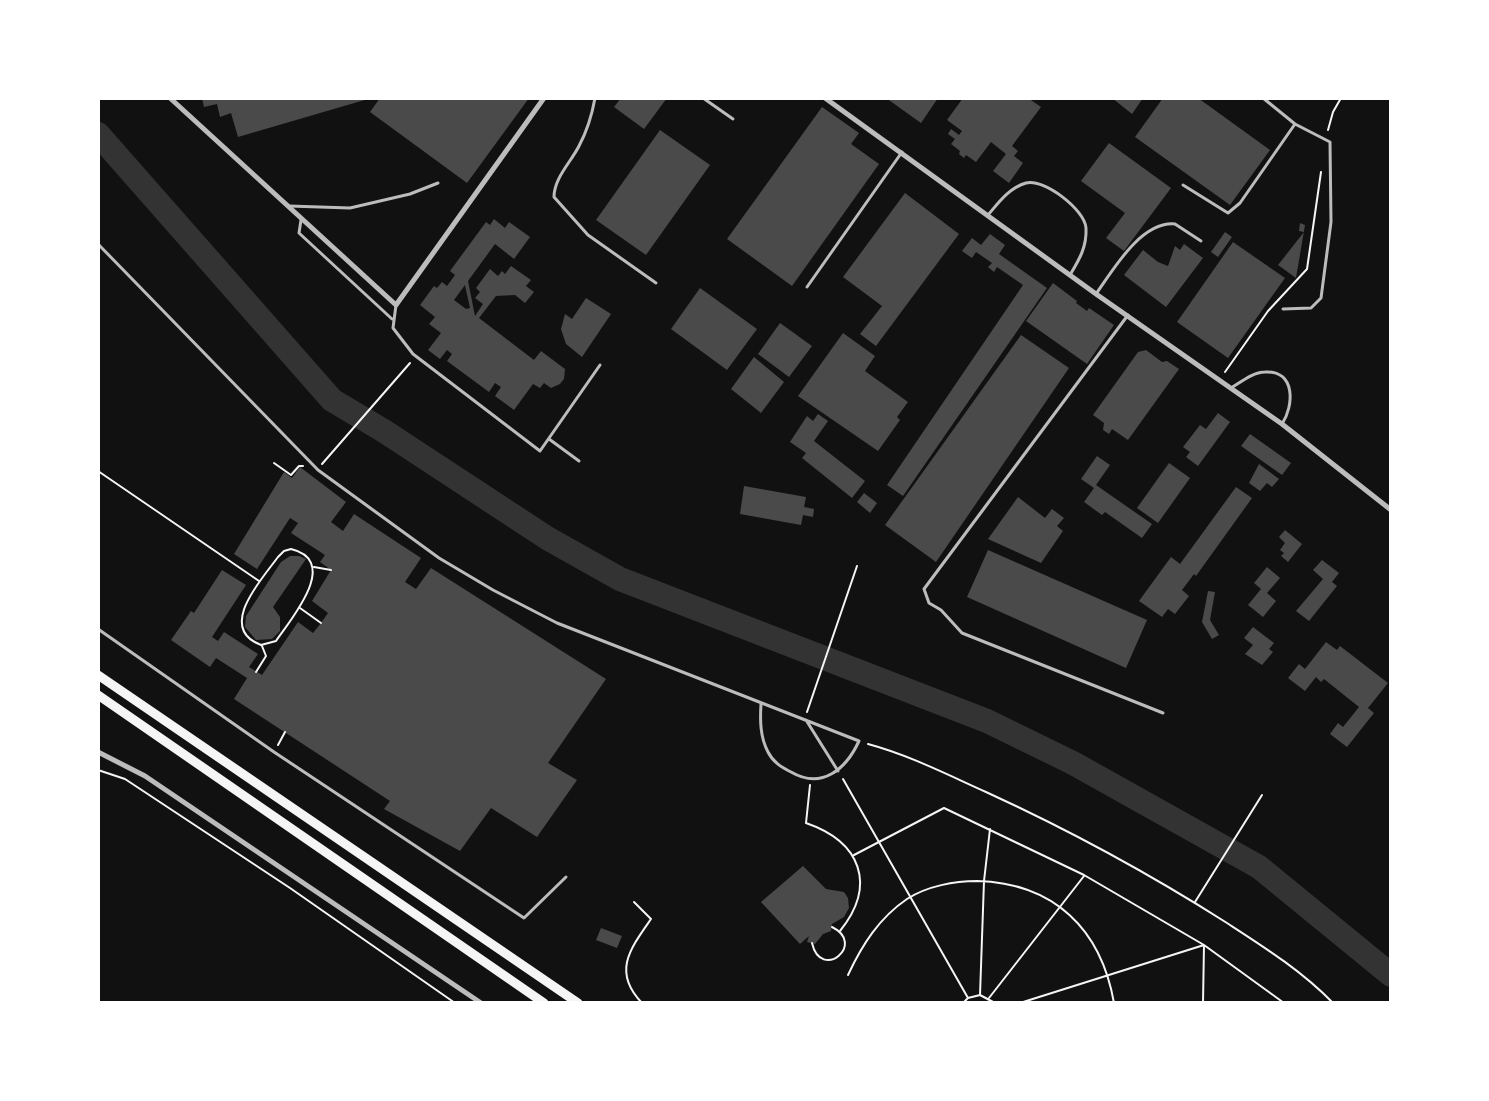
<!DOCTYPE html>
<html>
<head>
<meta charset="utf-8">
<style>
  body { margin:0 }
  #map { position:relative; width:1489px; height:1101px; overflow:hidden; background:#111; font-family:"Noto Sans",sans-serif }
  canvas { display:block }
  .frame { position:absolute; inset:0; border:100px solid #fff; pointer-events:none }
</style>
</head>
<body>
<div id="map">
<canvas width="1489" height="1101"></canvas>
<div class="frame"></div>
</div>
<script>
const c = document.querySelector('canvas').getContext('2d');
c.lineJoin = 'round';
function strokePath(path, color, width, dash) {
  c.strokeStyle = color;
  c.lineWidth = width;
  c.lineCap = dash ? 'butt' : 'round';
  c.setLineDash(dash || []);
  c.stroke(path);
}
function fill(path, color) {
  c.fillStyle = color;
  c.fill(path, 'evenodd');
}
strokePath(new Path2D(`
  M98 134 332 400 384 431 547 538 620 579 987 721 1073 763 1259 867 1391 975`), '#333', 24);
fill(new Path2D(`
  M202 98H368V99L238 137 231 113 220 117 217 104 204 107Z
  M380 98H529L467 183 370 112Z
  M621 98H667L644 129 614 107Z
  M886 98H938L921 123Z
  M963 98H1028L1041 107 1012 146 1018 151 1014 156 1023 163 1009 183 993 171 1006 154 991 142 976 162 966 155 964 158 959 154 960 151 951 144 955 139 948 134 951 129 959 135 962 131 947 120Z
  M1112 98H1143L1132 114Z
  M1163 98H1198L1270 150 1230 205 1135 137Z
  M822 107 859 133 851 144 879 164 792 286 727 239Z
  M660 130 710 165 646 255 596 220Z
  M1109 143 1171 188 1124 251 1106 238 1125 213 1081 181Z
  M905 193 959 234 876 346 860 334 882 306 843 277Z
  M494 219 505 228 509 222 530 237 514 259 495 244 468 281 475 316 483 304 475 298 480 292 476 288 490 269 498 276 502 271 505 274 511 266 531 280 526 286 534 292 525 303 515 295 496 296 479 318 534 360 541 351 565 369 564 379 560 384 551 388 544 383 540 388 533 384 514 410 495 396 501 387 495 383 489 392 447 361 452 354 447 350 440 359 428 350 441 333 429 324 435 317 420 305 434 286 437 288 442 282 447 286 455 275 450 271 486 222 490 225ZM465 285 470 308 466 309 454 300Z
  M1300 223 1305 225 1296 278 1278 265 1304 232 1299 231Z
  M1225 232 1232 237 1218 257 1211 252Z
  M990 234 1005 245 999 254 1047 288 903 496 887 485 1023 285 997 267 994 272 988 267 992 263 976 252 972 258 962 251 972 238 981 245Z
  M1233 242 1285 278 1228 358 1177 322Z
  M1184 244 1203 258 1166 307 1124 275 1143 250 1158 262 1168 266 1175 246 1180 250Z
  M1053 283 1077 301 1076 303 1087 311 1089 308 1114 325 1087 364 1026 321Z
  M700 288 757 329 727 370 671 329Z
  M586 298 611 314 582 357 566 344 561 329 565 314 572 319Z
  M780 323 812 346 789 377 758 354Z
  M843 333 875 356 865 371 908 402 897 417 900 420 878 451 798 396Z
  M1021 335 1069 368 936 562 885 525Z
  M1146 350 1162 362 1167 361 1179 369 1128 440 1112 429 1109 434 1103 430 1104 423 1093 415 1138 352Z
  M754 357 784 382 761 413 731 389Z
  M1218 413 1230 422 1198 466 1186 457 1190 452 1183 447 1200 425 1206 429Z
  M818 414 828 421 814 441 865 481 852 498 802 458 806 453 790 442 807 416 813 421Z
  M1250 434 1291 463 1282 475 1241 446Z
  M1097 456 1110 465 1096 485 1152 524 1142 538 1105 512 1102 515 1084 502 1094 488 1081 479Z
  M1169 463 1190 478 1158 523 1137 508Z
  M1259 464 1279 479 1272 487 1267 483 1260 491 1249 483Z
  M300 467 346 502 331 522 343 531 354 514 421 558 405 582 416 589 431 568 606 679 548 763 577 780 537 837 491 808 460 851 384 809 390 801 234 699 247 678 216 658 210 667 171 640 191 611 194 613 222 570 246 585 212 637 218 641 224 632 258 654 249 667 262 675 298 622 313 633 321 623 328 613 312 601 331 570 320 562 325 555 291 533 298 523 290 518 257 569 234 554 284 472 292 478Z
  M744 486 806 497 804 507 814 509 813 517 803 515 801 525 740 514Z
  M1236 487 1252 498 1196 576 1194 574 1182 590 1189 596 1175 614 1168 609 1162 617 1139 601 1171 557 1180 564Z
  M864 493 877 503 870 513 857 502Z
  M1018 497 1045 518 1052 509 1064 518 1057 526 1063 531 1041 563 988 539Z
  M1285 530 1302 544 1288 562 1281 556 1284 553 1280 550 1285 543 1279 537Z
  M988 550 1147 620 1126 668 967 597Z
  M290 556H299L306 559 273 607 280 617V631L272 639 256 640 245 627 246 616 281 562Z
  M1322 560 1339 573 1332 582 1337 586 1309 621 1296 611 1323 579 1313 570Z
  M1267 567 1280 578 1267 593 1276 601 1263 617 1248 605 1261 589 1254 583Z
  M1208 591 1215 592 1210 620 1219 635 1212 639 1202 622Z
  M1253 627 1274 643 1269 649 1273 652 1262 665 1245 654 1253 645 1244 638Z
  M1326 642 1337 650 1340 646 1388 683 1368 708 1374 713 1347 747 1330 734 1338 723 1343 727 1359 707 1324 679 1321 682 1316 677 1305 691 1288 678 1299 664 1305 669Z
  M803 866 826 889 844 892 848 898 849 908 844 917 832 924 831 931 823 934 815 944 807 942 809 936 800 944 761 902Z
  M601 928 622 936 617 948 596 940Z`), '#4a4a4a');
strokePath(new Path2D(`
  M1328 130 1333 112 1341 98
  M1225 372 1268 311 1307 269 1321 172
  M274 463 291 475 299 466H303
  M322 464 410 363
  M98 471 259 581
  M291 549C341 561 291 619 276 641L261 645C216 628 262 579 278 557L284 551Z
  M314 567 331 570
  M300 608 321 623
  M256 672 266 656 262 646
  M807 712 857 566
  M868 744C909 755 948 775 986 792 1069 830 1150 874 1227 923 1264 947 1302 971 1333 1003
  M278 745 285 732
  M98 770 125 779 290 888 455 1003
  M843 779 968 998
  M810 785 806 823C861 842 877 885 840 931
  M854 855 944 808 1084 875 1204 945 1284 1003
  M634 902 651 919C630 949 612 972 642 1003
  M1195 902 1262 795
  M812 943C821 982 867 944 832 927
  M848 975C862 945 879 918 907 899 927 886 955 881 977 881 1054 883 1101 929 1114 1003
  M980 995 984 881 990 829
  M989 998 1084 876
  M963 1003 968 998 980 995 995 1003
  M1020 1003 1204 945 1203 1003`), '#f5f5f5', 2);
strokePath(new Path2D(`
  M595 98C592 115 587 131 579 146 571 162 554 178 554 197L588 235 656 283
  M703 98 733 119
  M1263 98 1295 124 1330 142 1331 222 1321 298 1311 308 1283 309
  M1183 185 1228 213 1240 203 1295 124
  M289 206 350 208 410 194 438 183
  M988 215C999 202 1009 188 1026 183 1044 178 1085 210 1086 228 1087 247 1079 260 1070 275
  M301 220 299 233 392 319
  M98 244 318 470 439 558 493 590 557 623 859 741C846 769 822 790 791 772 781 767 773 762 768 752 760 737 760 720 761 704
  M807 287 902 152
  M1096 294C1113 270 1141 221 1175 224L1201 241
  M396 305 393 328 413 354 540 451 600 365
  M1128 315 924 589 929 603 941 610 962 633 1163 713
  M1231 388C1241 382 1253 372 1265 372 1296 370 1294 406 1282 424
  M549 439 579 461
  M98 629 274 752 524 918 566 877
  M806 720 838 771`), '#bcbcbc', 3);
strokePath(new Path2D(`
  M170 98 396 305 544 98
  M825 98 1096 294 1282 424 1391 510
  M98 752 145 776 481 1003`), '#bcbcbc', 5);
strokePath(new Path2D(`
  M98 675 578 1003
  M98 695 544 1003`), '#f5f5f5', 9);
</script>
</body>
</html>
